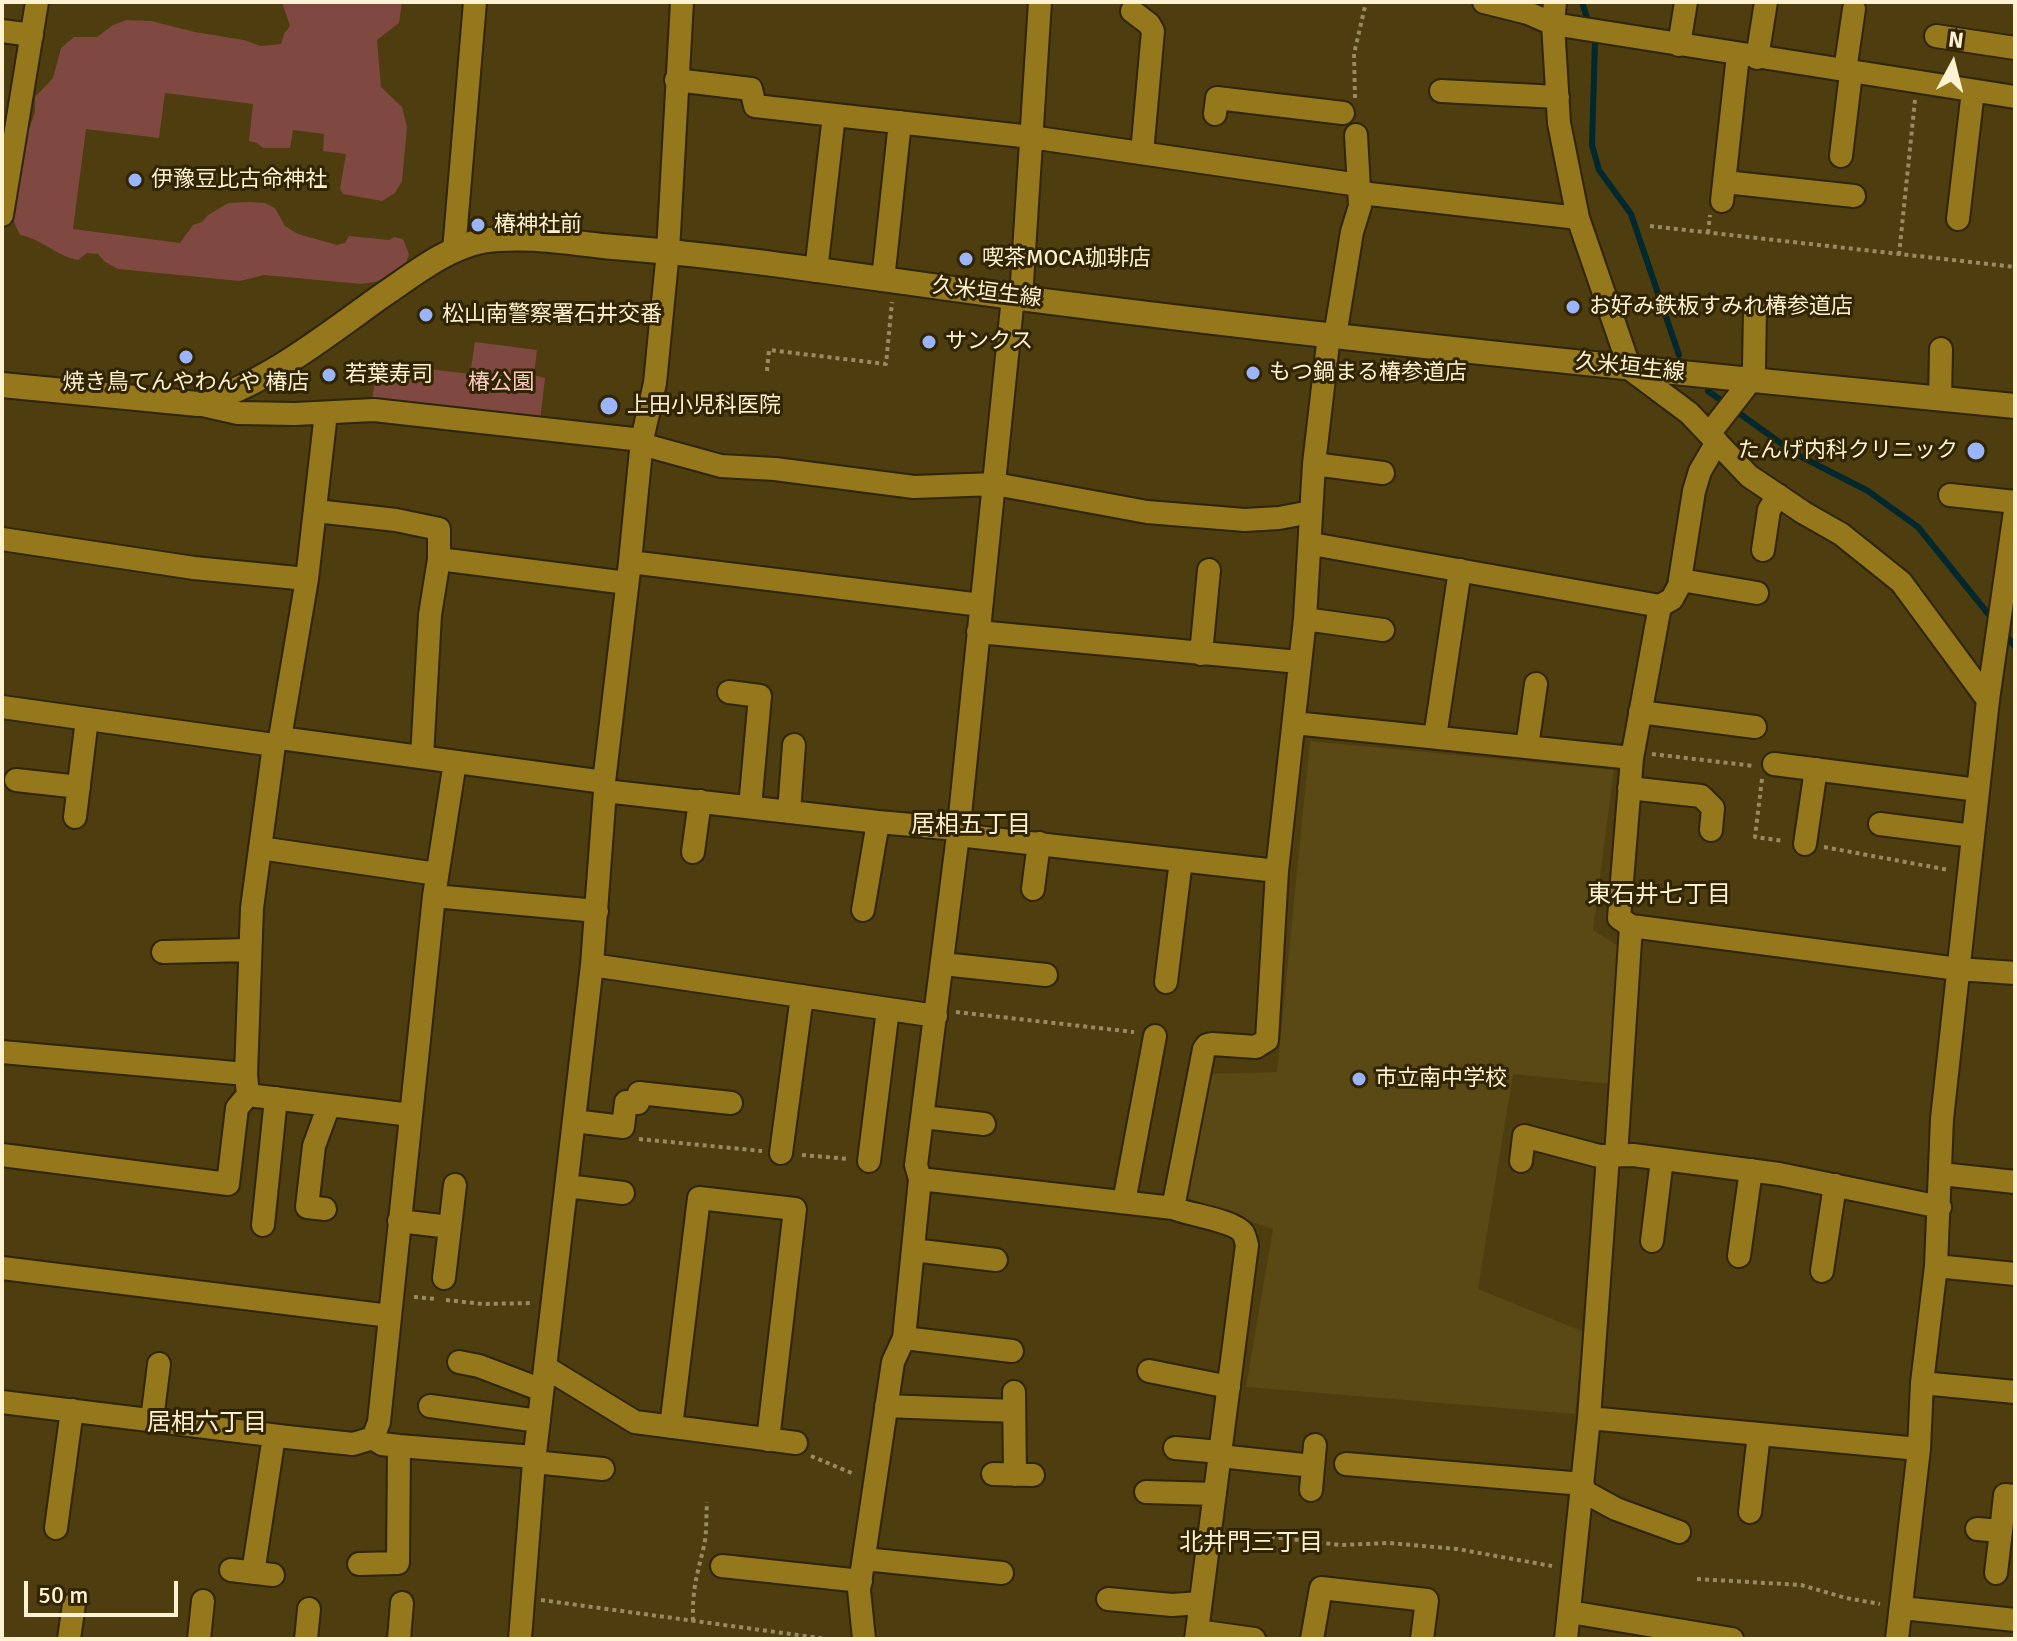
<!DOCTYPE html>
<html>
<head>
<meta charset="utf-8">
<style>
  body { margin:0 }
  #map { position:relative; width:2017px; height:1641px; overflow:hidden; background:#4d3d0f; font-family:Signika,sans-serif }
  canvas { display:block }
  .frame { position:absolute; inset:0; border:4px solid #fff2d2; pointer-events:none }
  .north { position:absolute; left:1913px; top:24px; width:80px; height:80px; -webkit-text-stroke:6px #312400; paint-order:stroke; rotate:7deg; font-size:22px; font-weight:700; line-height:32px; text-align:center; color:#fff2d2 }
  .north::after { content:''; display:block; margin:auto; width:28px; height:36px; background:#fff2d2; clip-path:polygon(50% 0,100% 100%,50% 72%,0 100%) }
  .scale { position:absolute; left:24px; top:1581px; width:154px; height:36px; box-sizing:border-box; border:4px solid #fff2d2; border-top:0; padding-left:10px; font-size:24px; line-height:28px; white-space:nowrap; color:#fff2d2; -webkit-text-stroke:6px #312400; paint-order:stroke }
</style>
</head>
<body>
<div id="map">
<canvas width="2017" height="1641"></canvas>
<div class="frame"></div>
<div class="north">N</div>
<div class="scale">50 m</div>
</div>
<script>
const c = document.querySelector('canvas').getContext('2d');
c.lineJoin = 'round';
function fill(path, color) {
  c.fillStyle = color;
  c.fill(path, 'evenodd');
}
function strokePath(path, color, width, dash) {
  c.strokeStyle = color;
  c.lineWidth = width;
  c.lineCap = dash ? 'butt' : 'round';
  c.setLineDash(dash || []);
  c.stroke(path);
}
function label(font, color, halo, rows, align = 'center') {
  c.font = font + ' Signika,"Noto Sans JP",sans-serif';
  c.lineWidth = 6;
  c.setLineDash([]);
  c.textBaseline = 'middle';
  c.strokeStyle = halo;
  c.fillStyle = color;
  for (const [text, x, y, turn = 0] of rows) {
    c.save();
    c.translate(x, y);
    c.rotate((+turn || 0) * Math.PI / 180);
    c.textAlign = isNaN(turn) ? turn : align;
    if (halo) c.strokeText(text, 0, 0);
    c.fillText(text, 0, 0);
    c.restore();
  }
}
fill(new Path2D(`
  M1310 741 1614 770 1593 930 1620 947 1610 1084 1513 1074 1478 1289 1584 1332 1575 1414 1246 1387 1273 1229 1182 1199 1207 1074 1277 1072Z`), '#5a4815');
fill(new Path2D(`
  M282 2H402L399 23 377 40 381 87 402 107 407 127 402 181 395 193 382 201 343 194 340 189 346 154 323 151 324 134 293 130 290 148H263L257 143 249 141 253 104 165 93 159 138 86 129 73 229 180 243 193 225 202 222 208 215 228 203 250 202 265 203 275 208 285 226 298 234 337 245 345 243 349 236 389 240 394 237 403 239 409 254 406 264 381 281 361 284 264 275 240 281 118 269 105 262 98 254 87 253 78 260C56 256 42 239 20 235L14 222 12 210 23 146 35 112V97L53 78 61 48 74 37H97L113 25 126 20 151 21 195 32 244 40 261 46 281 44 284 34 290 26Z
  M475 342 537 350 534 375 545 378 540 421 372 400 378 363 470 374Z`), '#7f4840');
strokePath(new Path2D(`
  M1582 2 1588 21
  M1595 40 1592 145 1599 170 1631 214 1679 355
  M1708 391 1796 454 1868 491 1918 527 1990 616
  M2009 639 2015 647`), '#00282e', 6);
const street = new Path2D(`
  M1484 2 1528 13 1553 24 2015 97
  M1555 2 1553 24 1559 123 1578 218 1630 369 1689 413 1749 476 1804 513 1841 534 1901 582 1988 700
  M1132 11 1149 24 1153 31 1142 153
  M2 31 32 35
  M1936 36 2015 48
  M1679 45 1686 2
  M1757 58 1766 2
  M1845 71 1854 9
  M676 80 751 89 755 106 1031 137 1359 185
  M1441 91 1558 97
  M1215 114 1217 98 1343 113
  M1841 156 1851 73
  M1725 182 1854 196
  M1361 193 1578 218
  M1722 201 1738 55
  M2 215 37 2
  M1958 219 1973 91
  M454 251 475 2
  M816 271 834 115
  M883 280 900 122
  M1013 297 958 835 916 1165 920 1179 1173 1208C1189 1215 1234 1220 1243 1233 1245 1236 1246 1241 1247 1245L1196 1639
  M1021 298 1040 2
  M1335 336 1352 232 1360 206 1356 135
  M1940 399 1941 349
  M198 404 238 413 295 414 374 410 642 440
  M1709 434 1751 380 1754 367 1755 309
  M641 444 721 466 775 469 914 487 995 484 1147 512 1245 520 1279 518 1311 512
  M1314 464 1383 473
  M1950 495 2015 502
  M316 511 396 520 439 529V559L627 583
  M2 539 194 568 307 579
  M1312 544 1660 606
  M1763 550 1769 510 1778 495
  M630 562 981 605
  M1681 580 1757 593
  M1305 619 1383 630
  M978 632 1299 662
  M1201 654 1209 570
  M729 692 760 696 750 807
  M2 707 274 745 280 738 604 782
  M1640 712 1755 727
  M1294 723 1632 758 1619 918 1631 926 1958 969 2015 973
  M1435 737 1460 570
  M280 738 307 579 326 413
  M1527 747 1536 684
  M422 757 430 615 439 559
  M1632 758 1660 606 1672 599 1679 586 1694 491 1700 471 1717 442
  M1774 764 1978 790
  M16 780 79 787
  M1629 788 1701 796 1713 808 1711 830
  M605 791 878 822 957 829
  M789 812 794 745
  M75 817 87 719
  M1880 824 1973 836
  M958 835 1277 871
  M1805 844 1816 769
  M260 848 437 874
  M693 852 700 801
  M1033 889 1039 843
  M434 896 597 911
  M863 910 878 822
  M163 952 250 950
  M943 964 1046 975
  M592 965 936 1016
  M1166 982 1181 860
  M2 1052 246 1074
  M248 1095 411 1115
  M923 1117 984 1124
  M574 1121 623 1127 626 1102 638 1103 639 1093 731 1103
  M781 1153 802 996
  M2 1155 228 1184 237 1108 248 1095 246 1074 252 908 274 745
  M1616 1156 1631 926
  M869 1161 888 1009
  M1521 1161 1524 1136 1599 1156 1633 1155 1779 1174 1940 1207
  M1941 1174 2015 1182
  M567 1186 623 1193
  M1124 1202 1155 1036
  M1173 1208 1204 1049 1207 1045 1212 1044 1256 1047 1267 1040 1277 871 1305 619 1314 464 1329 335
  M325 1209 307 1207 314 1146 329 1105
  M399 1221 450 1227
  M263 1225 276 1098
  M1652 1241 1662 1159
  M913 1250 996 1260
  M1739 1256 1751 1170
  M1936 1266 2015 1274
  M2 1268 390 1316
  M1822 1271 1835 1185
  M444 1278 455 1185
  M904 1338 1012 1351
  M459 1362 479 1366 542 1390
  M545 1367 635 1422 796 1443
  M1149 1371 1229 1387
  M1922 1383 2015 1392
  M1014 1392 1015 1475
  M2 1402 287 1437 353 1444 373 1438 379 1422 434 896 455 762
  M430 1406 539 1421
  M886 1406 1014 1411
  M1589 1418 1608 1156
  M152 1420 159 1364
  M671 1427 699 1198 795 1209 768 1440
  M373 1438 382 1444 399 1446 534 1457
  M1175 1448 1220 1452
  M1220 1456 1313 1466
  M534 1462 603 1469
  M1346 1464 1583 1484
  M993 1474 1033 1475
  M1311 1490 1315 1445
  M1583 1491 1616 1509 1679 1532
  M1146 1492 1215 1494
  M1750 1512 1759 1434
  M56 1528 72 1410
  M1977 1529 2001 1531 2005 1495 2015 1496
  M864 1559 1002 1573
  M359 1564 398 1563 399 1446
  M722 1566 861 1581
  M231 1570 273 1575
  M253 1573 274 1436
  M1996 1573 2001 1531
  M1108 1599 1172 1605 1200 1603
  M1902 1608 2015 1620
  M1570 1612 1732 1639
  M1197 1631 1254 1639
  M69 1639 74 1604
  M199 1639 203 1601
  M306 1639 309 1609
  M399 1639 402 1603
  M520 1639 534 1462 592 965 605 791 604 782 630 562 642 440 655 383 668 251 682 2
  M864 1639 859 1590 893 1362 904 1338 920 1179
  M1312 1639 1321 1588 1427 1600 1422 1639
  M1566 1639 1589 1418 1919 1449
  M1897 1639 1919 1449 1922 1383 1936 1266 1942 1119 1988 700 2015 511`);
const secondary = new Path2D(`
  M2 385 198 404C267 384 325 336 383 295 413 275 446 248 482 241 524 234 571 243 613 247 744 257 875 279 1005 296 1341 340 1678 373 2015 406`);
strokePath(street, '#2e250a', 26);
strokePath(secondary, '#2e250a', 28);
strokePath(new Path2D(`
  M1355 98 1354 54 1366 2
  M1650 226 2015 267
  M1708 233 1710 215
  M1899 255 1915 100
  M767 371 769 350 886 364 892 302
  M1652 754 1754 766
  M1762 779 1755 837 1784 841
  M1824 847 1949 870
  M956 1012 1134 1032
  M639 1139 762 1151
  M802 1155 849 1159
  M414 1297 437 1299
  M446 1300 483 1304 533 1303
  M811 1456 854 1474
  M1231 1532 1340 1545 1389 1543 1457 1549 1552 1566
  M1697 1579 1801 1585 1846 1598 1880 1604
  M541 1600 827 1639
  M693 1621C692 1590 697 1575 704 1546 707 1532 706 1517 707 1502`), '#988a62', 4, [4, 4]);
strokePath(street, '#95771c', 22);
strokePath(secondary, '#95771c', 24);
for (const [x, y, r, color] of [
  [135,180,8,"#9bb5fd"],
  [478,225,8,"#9bb5fd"],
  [966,259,8,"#9bb5fd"],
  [1573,307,8,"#9bb5fd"],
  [426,315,8,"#9bb5fd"],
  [929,342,8,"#9bb5fd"],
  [186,357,8,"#9bb5fd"],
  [1253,373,8,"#9bb5fd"],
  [329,375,8,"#9bb5fd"],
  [609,406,10,"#9bb5fd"],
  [1976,451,10,"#9bb5fd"],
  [1359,1079,8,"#9bb5fd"]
]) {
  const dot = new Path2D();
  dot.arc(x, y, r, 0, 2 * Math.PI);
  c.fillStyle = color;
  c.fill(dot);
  strokePath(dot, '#312400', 3);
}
label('22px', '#fff2d2', '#312400', [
  ["伊豫豆比古命神社",151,180],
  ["椿神社前",494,225],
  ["喫茶MOCA珈琲店",982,259],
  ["お好み鉄板すみれ椿参道店",1589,307],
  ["松山南警察署石井交番",442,315],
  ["サンクス",945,342],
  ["もつ鍋まる椿参道店",1269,373],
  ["若葉寿司",345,375],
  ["焼き鳥てんやわんや 椿店",186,383,"center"],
  ["上田小児科医院",627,406],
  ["たんげ内科クリニック",1958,451,"right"],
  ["市立南中学校",1375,1079]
], 'left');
label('22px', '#fff2d2', '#312400', [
  ["久米垣生線",987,293,7],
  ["久米垣生線",1630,368,6]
]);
label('22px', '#facac3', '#312400', [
  ["椿公園",501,383]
]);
label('24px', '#fff2d2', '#312400', [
  ["居相五丁目",971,826],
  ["東石井七丁目",1659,896],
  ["居相六丁目",207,1424],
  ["北井門三丁目",1251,1544]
]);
</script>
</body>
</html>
